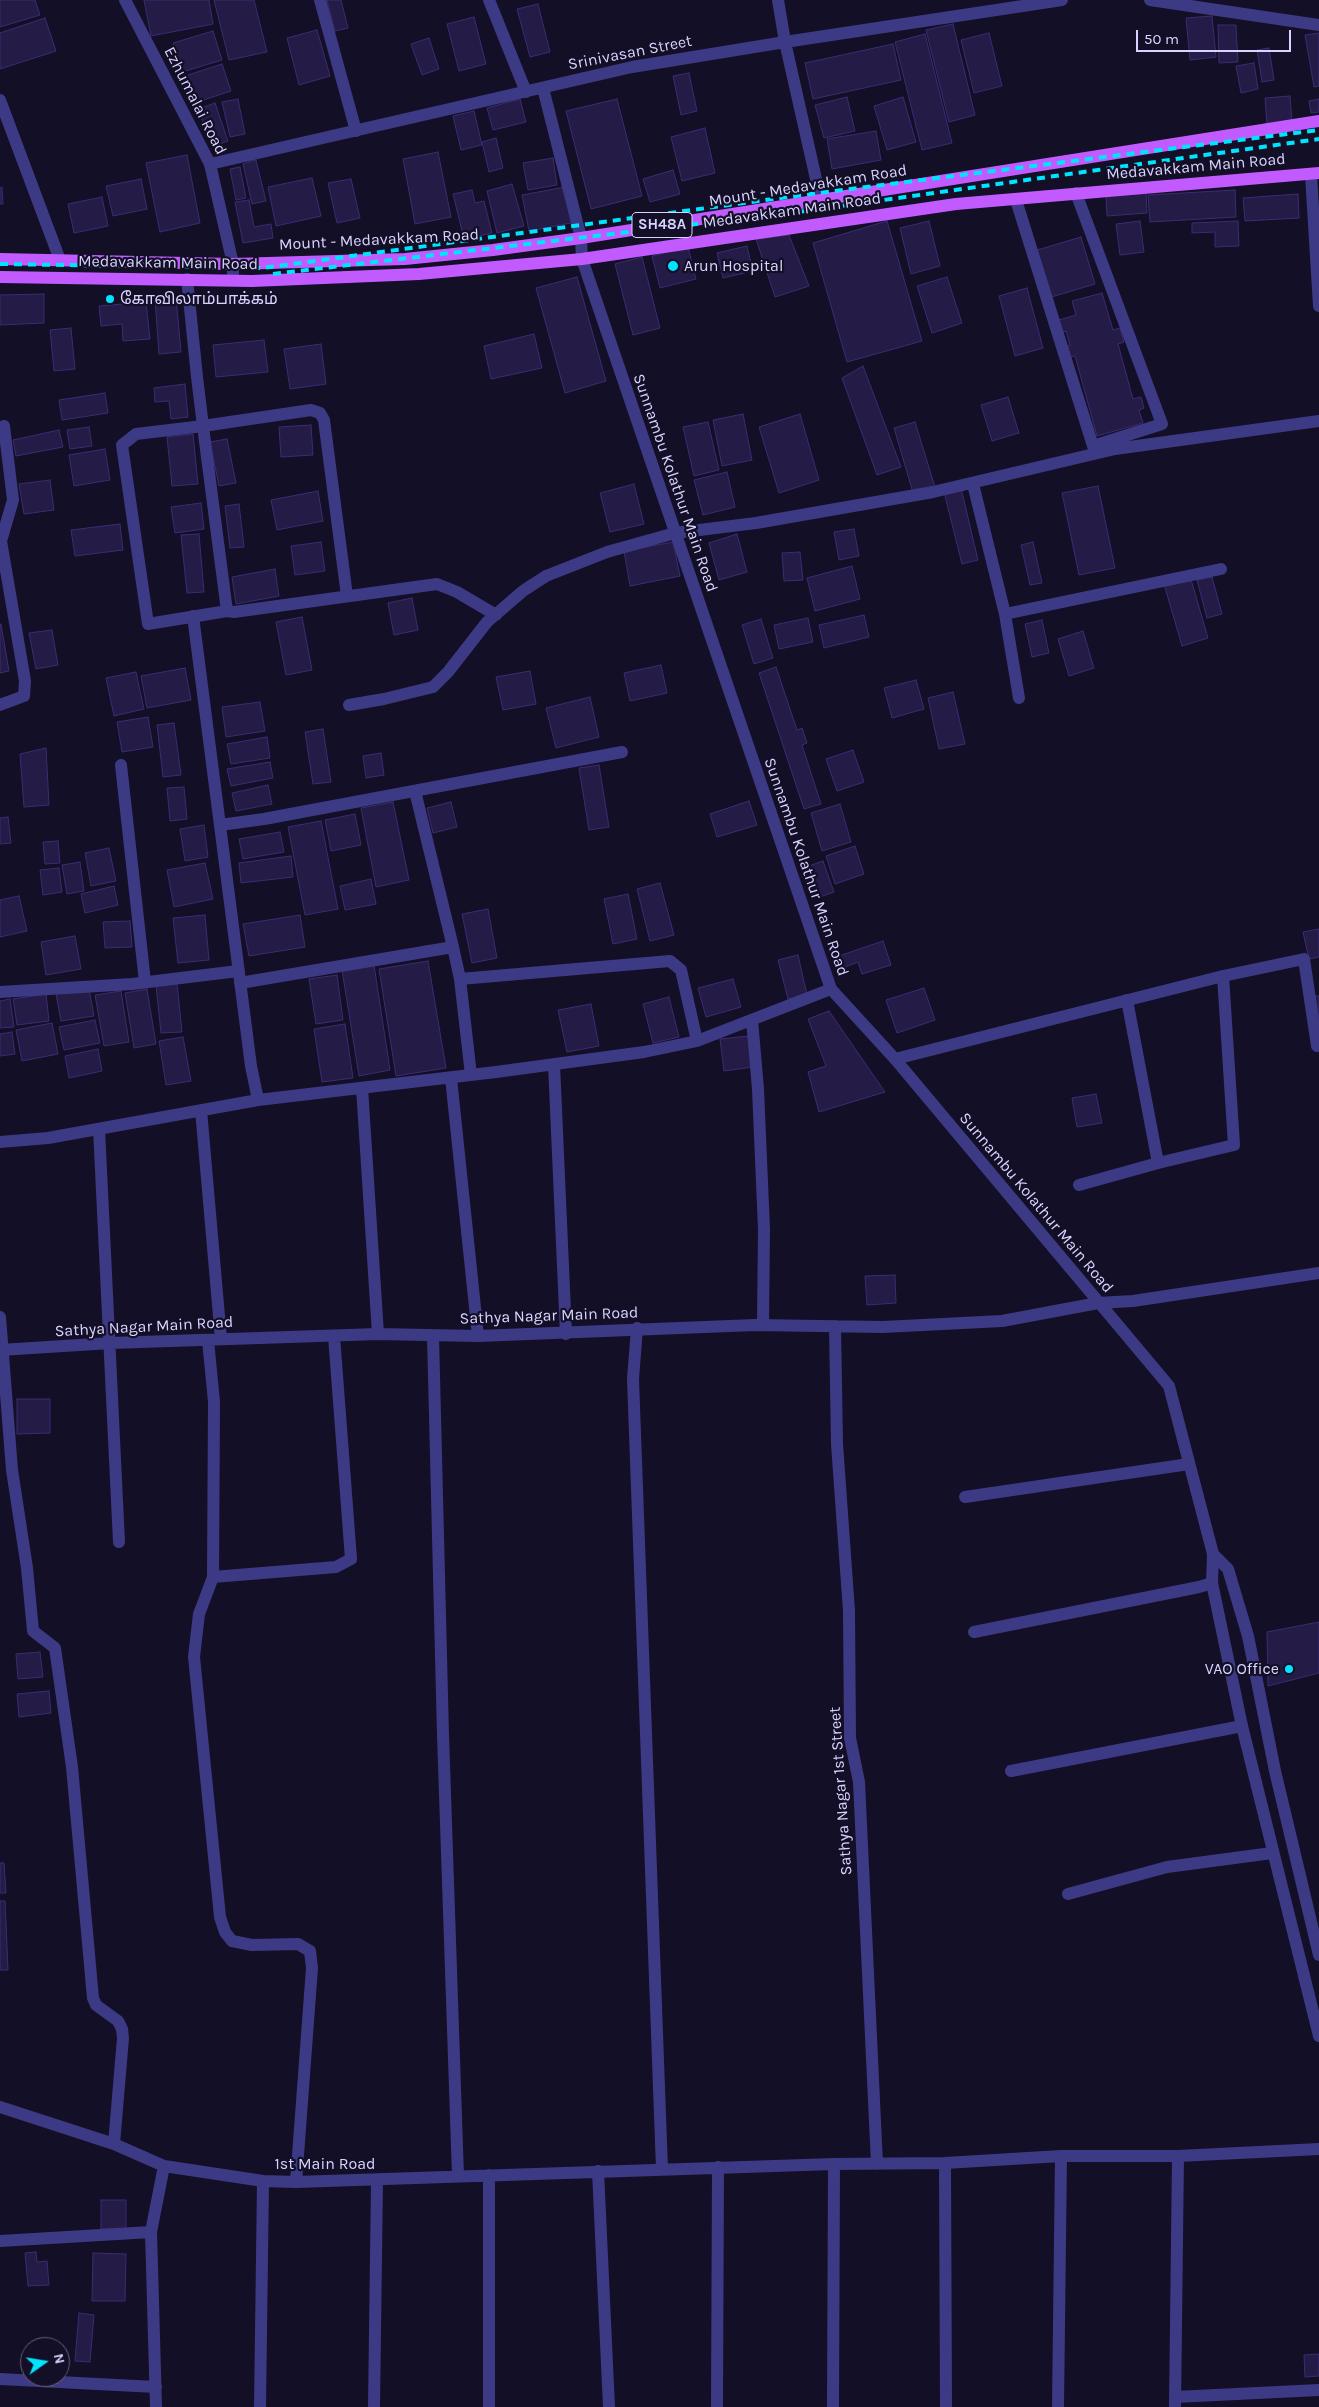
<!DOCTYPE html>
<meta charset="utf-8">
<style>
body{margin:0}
#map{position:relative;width:1319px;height:2407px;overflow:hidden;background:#130f26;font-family:Karla,sans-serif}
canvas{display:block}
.north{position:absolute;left:20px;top:2337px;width:50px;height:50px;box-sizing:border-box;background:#130f26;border:1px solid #625e7d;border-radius:50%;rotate:77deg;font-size:14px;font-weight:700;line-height:20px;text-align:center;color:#d9d4ff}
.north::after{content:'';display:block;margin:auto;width:18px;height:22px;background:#00e5ff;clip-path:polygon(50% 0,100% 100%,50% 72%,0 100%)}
.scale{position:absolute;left:1136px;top:30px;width:155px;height:22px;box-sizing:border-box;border:2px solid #d9d4ff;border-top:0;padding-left:6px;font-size:15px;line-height:18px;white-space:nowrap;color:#d9d4ff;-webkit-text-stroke:4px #130f26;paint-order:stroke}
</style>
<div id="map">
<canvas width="1319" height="2407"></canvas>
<div class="north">N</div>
<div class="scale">50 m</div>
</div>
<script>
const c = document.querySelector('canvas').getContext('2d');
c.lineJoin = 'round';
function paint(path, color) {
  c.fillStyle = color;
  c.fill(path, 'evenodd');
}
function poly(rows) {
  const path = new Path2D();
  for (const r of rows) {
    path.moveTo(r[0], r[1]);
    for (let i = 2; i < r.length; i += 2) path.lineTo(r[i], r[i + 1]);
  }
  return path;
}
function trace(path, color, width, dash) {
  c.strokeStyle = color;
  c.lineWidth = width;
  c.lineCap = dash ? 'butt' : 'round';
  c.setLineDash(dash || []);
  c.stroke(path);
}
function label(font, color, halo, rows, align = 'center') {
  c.font = font + ' Karla,"Noto Sans Tamil",sans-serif';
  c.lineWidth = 4.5;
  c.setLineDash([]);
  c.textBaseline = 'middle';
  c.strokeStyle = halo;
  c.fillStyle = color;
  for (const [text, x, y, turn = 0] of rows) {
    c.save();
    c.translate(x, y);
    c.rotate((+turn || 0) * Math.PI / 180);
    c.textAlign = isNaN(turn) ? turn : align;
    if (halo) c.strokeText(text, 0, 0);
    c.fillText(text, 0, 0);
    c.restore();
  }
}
const building = poly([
 [0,0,35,0,40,15,0,27,0,0],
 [144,0,209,0,213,24,151,36,144,0],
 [214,0,254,0,267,52,229,60,214,0],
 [327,0,341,0,348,28,335,31,327,0],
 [538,4,550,52,530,57,517,9,538,4],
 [1212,16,1216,57,1190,60,1186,18,1212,16],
 [474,17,486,64,459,71,447,24,474,17],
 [45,18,56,51,0,69,0,33,45,18],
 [953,24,975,115,949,122,926,30,953,24],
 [1218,25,1236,25,1238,62,1219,63,1218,25],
 [317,30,330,76,299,85,287,38,317,30],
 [213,31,222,60,182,72,173,43,213,31],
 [989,33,1002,86,974,93,961,40,989,33],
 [1319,33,1319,86,1314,87,1305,35,1319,33],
 [925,34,952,143,922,150,895,42,925,34],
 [429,38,439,69,422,75,411,44,429,38],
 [893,44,901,80,813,99,805,63,893,44],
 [1269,48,1274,80,1262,82,1257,50,1269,48],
 [1254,63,1258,89,1241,93,1236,66,1254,63],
 [222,64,231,91,197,102,188,75,222,64],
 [689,73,697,111,681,115,673,76,689,73],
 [1290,96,1292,123,1267,125,1265,98,1290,96],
 [847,97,855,131,824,138,815,105,847,97],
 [903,97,916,142,887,150,874,106,903,97],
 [238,99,245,134,230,137,222,102,238,99],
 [520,99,526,122,493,130,487,108,520,99],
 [617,99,642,196,591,209,566,111,617,99],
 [1319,99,1319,112,1311,113,1309,101,1319,99],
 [215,103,228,141,217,145,196,110,215,103],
 [474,111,482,145,461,150,453,116,474,111],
 [705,128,715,173,682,181,671,137,705,128],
 [876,131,881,160,832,169,827,139,876,131],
 [496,138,503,168,489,172,482,142,496,138],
 [438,152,451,217,415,224,403,159,438,152],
 [187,155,200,223,160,232,146,163,187,155],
 [553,158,557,185,528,190,523,163,553,158],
 [256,160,266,201,252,204,243,164,256,160],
 [240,167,246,198,236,200,230,169,240,167],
 [673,170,680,194,650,202,643,179,673,170],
 [312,178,321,216,276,226,268,187,312,178],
 [141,179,147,209,113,216,106,186,141,179],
 [351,179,360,218,337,223,328,183,351,179],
 [512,184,524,226,497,233,487,191,512,184],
 [2,187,3,204,0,204,0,188,2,187],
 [565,187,571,223,529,231,522,195,565,187],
 [472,190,475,203,484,201,492,233,464,239,453,194,472,190],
 [1235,190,1236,217,1150,222,1148,195,1235,190],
 [1146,193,1147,213,1107,216,1106,196,1146,193],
 [1298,194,1299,218,1245,221,1243,198,1298,194],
 [102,197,108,226,74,233,68,204,102,197],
 [249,200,254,227,271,224,273,238,243,243,235,202,249,200],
 [887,221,922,341,847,362,813,243,887,221],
 [929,221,940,266,911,274,900,228,929,221],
 [1140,221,1144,252,1120,255,1116,224,1140,221],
 [1238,221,1239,246,1215,247,1215,232,1192,233,1192,223,1238,221],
 [789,235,809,286,775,297,756,239,789,235],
 [1081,237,1095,284,1048,298,1034,251,1081,237],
 [747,246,753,271,723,278,717,253,747,246],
 [688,247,696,279,660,288,652,256,688,247],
 [642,257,660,328,633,335,615,264,642,257],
 [577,277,606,381,565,393,536,288,577,277],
 [947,277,962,323,932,333,917,286,947,277],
 [1027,288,1043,348,1015,356,999,296,1027,288],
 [1102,293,1113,330,1120,328,1124,342,1118,344,1133,399,1141,397,1144,408,1139,410,1143,423,1097,436,1075,356,1069,357,1066,346,1070,345,1066,331,1062,332,1059,320,1076,315,1072,301,1102,293],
 [44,294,44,323,0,325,0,295,44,294],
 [176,297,181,352,159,354,155,299,176,297],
 [146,302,150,339,123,341,122,324,101,326,99,306,146,302],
 [71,328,75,369,54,371,50,330,71,328],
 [534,334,542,368,491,379,484,346,534,334],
 [264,340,268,372,216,377,213,345,264,340],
 [321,344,326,384,290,389,284,349,321,344],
 [863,366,901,467,877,475,842,378,863,366],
 [185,384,188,417,171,419,169,401,155,402,154,388,185,384],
 [105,393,108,413,62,420,59,400,105,393],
 [1008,397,1019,433,992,441,981,405,1008,397],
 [743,414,752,460,722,466,713,420,743,414],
 [800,414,819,480,779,493,759,427,800,414],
 [708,422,719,470,694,476,683,427,708,422],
 [915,422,935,487,913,493,894,428,915,422],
 [311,425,313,455,281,457,279,427,311,425],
 [89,427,92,446,70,449,67,430,89,427],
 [59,430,63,447,16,456,13,440,59,430],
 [193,434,198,484,172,486,167,437,193,434],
 [227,439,236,483,219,486,210,442,227,439],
 [105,449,110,480,74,486,69,455,105,449],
 [727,472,735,507,703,515,694,480,727,472],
 [50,480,54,510,24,514,19,484,50,480],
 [634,484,644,524,610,532,600,493,634,484],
 [1098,486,1115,568,1079,575,1062,493,1098,486],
 [961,488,978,560,962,564,944,492,961,488],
 [318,491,323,521,277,530,271,500,318,491],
 [201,503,204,529,175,533,171,507,201,503],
 [239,504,244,547,230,548,225,506,239,504],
 [120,524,123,550,75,556,71,530,120,524],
 [854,529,859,556,839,560,834,532,854,529],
 [199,534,204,592,187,593,181,535,199,534],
 [737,534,747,572,719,580,709,543,737,534],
 [321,542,325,571,295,575,291,546,321,542],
 [673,542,680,576,630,586,624,551,673,542],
 [1033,542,1042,583,1030,585,1021,545,1033,542],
 [800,552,803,580,784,581,782,553,800,552],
 [852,566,860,599,815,611,807,578,852,566],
 [275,569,279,596,236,604,232,577,275,569],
 [1190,576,1208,638,1182,646,1164,584,1190,576],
 [1212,577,1222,614,1207,618,1197,580,1212,577],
 [412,598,418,630,394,635,388,603,412,598],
 [864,615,869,637,824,648,819,625,864,615],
 [302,617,312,670,286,675,276,622,302,617],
 [808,618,813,642,779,649,774,625,808,618],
 [761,619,773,658,754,664,742,625,761,619],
 [1042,620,1049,653,1032,657,1025,624,1042,620],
 [1,624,9,671,0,673,0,625,1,624],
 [52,630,58,665,36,669,29,633,52,630],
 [1083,631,1094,668,1069,676,1058,639,1083,631],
 [661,665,667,693,630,701,624,673,661,665],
 [776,667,797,730,802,728,807,743,802,745,821,804,804,809,759,673,776,667],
 [185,668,191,700,147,708,141,676,185,668],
 [530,671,536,704,503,710,496,677,530,671],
 [136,672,144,709,114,716,106,678,136,672],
 [916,680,924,709,892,718,884,688,916,680],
 [953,692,965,744,939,749,928,698,953,692],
 [590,697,599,737,556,748,546,708,590,697],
 [260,702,265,731,226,737,222,707,260,702],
 [148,717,153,747,122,752,117,722,148,717],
 [174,723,181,775,163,777,157,725,174,723],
 [323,729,331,782,313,784,305,732,323,729],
 [267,737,270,758,231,764,227,744,267,737],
 [46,748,49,805,24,807,20,754,46,748],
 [853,750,864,782,837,791,826,759,853,750],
 [381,753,384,775,366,778,363,756,381,753],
 [270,762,273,778,231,786,227,769,270,762],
 [599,765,609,827,589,830,579,768,599,765],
 [268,785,272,804,236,811,232,793,268,785],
 [184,787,187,819,170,821,167,788,184,787],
 [749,801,757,825,717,837,710,814,749,801],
 [393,802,409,880,376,887,361,808,393,802],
 [451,802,457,827,433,833,427,808,451,802],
 [840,804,851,842,822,851,811,813,840,804],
 [355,814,361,845,331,851,325,820,355,814],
 [8,817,11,843,0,844,0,818,8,817],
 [321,821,338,909,305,915,288,827,321,821],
 [204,825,208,857,185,861,180,829,204,825],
 [280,832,284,852,243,859,239,839,280,832],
 [58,841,60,863,45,864,43,842,58,841],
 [855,846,864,874,835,884,826,856,855,846],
 [109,848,116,881,91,886,85,853,109,848],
 [291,856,293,877,241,883,239,863,291,856],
 [823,861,834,892,817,898,806,867,823,861],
 [80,862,84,891,67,894,62,865,80,862],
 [205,863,213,899,174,907,167,870,205,863],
 [59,868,62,892,43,895,40,870,59,868],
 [371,879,376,904,345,910,340,886,371,879],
 [660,883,674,935,650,941,637,889,660,883],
 [114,886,118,905,85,913,81,894,114,886],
 [628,894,637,939,613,944,604,899,628,894],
 [19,896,27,931,0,937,0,900,19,896],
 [488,909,497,958,472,963,462,914,488,909],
 [205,915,209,960,178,963,173,918,205,915],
 [300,915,305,947,249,956,243,924,300,915],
 [130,921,132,947,105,948,103,922,130,921],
 [1319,929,1319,957,1309,959,1303,932,1319,929],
 [75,936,81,969,46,975,41,942,75,936],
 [883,941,891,965,862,974,858,962,843,968,839,956,883,941],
 [798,955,807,995,788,999,778,960,798,955],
 [428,961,446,1068,396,1076,379,969,428,961],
 [374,965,390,1070,359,1076,342,970,374,965],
 [337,975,343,1020,316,1024,309,979,337,975],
 [733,979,741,1007,706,1017,698,988,733,979],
 [177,983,182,1032,161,1033,156,985,177,983],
 [924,988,935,1020,897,1033,886,1000,924,988],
 [89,989,94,1016,61,1021,56,994,89,989],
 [147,989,156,1044,134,1048,125,993,147,989],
 [121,991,129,1042,104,1046,95,995,121,991],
 [46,994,49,1021,17,1025,13,999,46,994],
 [1315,996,1319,996,1319,1019,1315,996],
 [669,997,679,1037,653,1043,643,1004,669,997],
 [10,999,14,1027,0,1028,0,1001,10,999],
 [591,1004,599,1046,567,1052,558,1010,591,1004],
 [829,1011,885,1092,819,1112,808,1072,826,1066,808,1019,829,1011],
 [95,1020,100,1043,64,1050,59,1027,95,1020],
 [52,1023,58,1054,22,1061,16,1030,52,1023],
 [345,1024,353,1078,322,1082,314,1029,345,1024],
 [12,1032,15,1054,0,1056,0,1034,12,1032],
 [749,1036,753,1067,724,1071,720,1039,749,1036],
 [183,1037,191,1081,166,1085,159,1041,183,1037],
 [98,1049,102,1071,69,1078,65,1056,98,1049],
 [1096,1094,1102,1123,1077,1127,1072,1098,1096,1094],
 [895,1275,896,1303,867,1305,865,1276,895,1275],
 [17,1399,50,1399,50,1433,17,1434,17,1399],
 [1319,1622,1319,1673,1268,1686,1267,1632,1319,1622],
 [40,1652,43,1677,18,1679,16,1654,40,1652],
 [49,1691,51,1713,19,1717,17,1694,49,1691],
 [0,1863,4,1863,6,1893,0,1893,0,1863],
 [0,1901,5,1901,8,1970,0,1970,0,1901],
 [101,2200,126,2200,126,2229,101,2229,101,2200],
 [36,2252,37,2262,47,2261,49,2285,28,2286,25,2253,36,2252],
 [93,2253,126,2254,125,2301,92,2301,93,2253],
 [79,2313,94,2315,90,2362,75,2361,79,2313],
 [1319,2354,1319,2376,1305,2377,1304,2355,1319,2354]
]);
paint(building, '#241b47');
trace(building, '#3b2d73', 1);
trace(poly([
 [320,0,356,131],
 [489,0,526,92],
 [778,0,785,42,821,201],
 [1150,0,1319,25],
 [543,88,581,238],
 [0,100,60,260],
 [210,164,632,67,785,42,1062,0],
 [1311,175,1319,306],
 [1016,200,1093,446,1162,424,1076,193],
 [187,279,197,377,203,426,215,519,227,611,148,624,122,445,136,434,203,426,311,410,320,413,324,420,347,596],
 [973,484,1005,614,1019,698],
 [227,611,234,612,437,584,457,592,496,615],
 [1005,614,1221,569],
 [193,616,251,1066,258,1100],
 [0,705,24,696,25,681,1,541,13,500,4,426],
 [349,705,384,699,433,687,448,672,487,622,523,591,546,576,607,552,675,533,756,523,933,492,1115,449,1319,421],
 [121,765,145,982],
 [415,791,453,947],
 [220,825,264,819,622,752],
 [460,979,670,961,681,970,697,1041],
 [240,983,453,947,460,979,471,1075],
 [0,992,132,984,238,971],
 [1127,1000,1158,1163],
 [752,1020,758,1089,764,1229,763,1325],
 [895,1059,1223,976,1304,959,1317,1046],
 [554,1064,566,1334],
 [451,1078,478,1336],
 [362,1088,378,1334],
 [201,1110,221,1339],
 [99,1129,119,1542],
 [0,1142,48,1138,258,1100,496,1072,644,1052,697,1041,831,989],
 [1079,1185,1158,1163,1234,1145,1223,976],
 [0,1317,12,1470,27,1568,33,1631,55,1648,72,1767,93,1998,96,2005,118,2021,122,2029,123,2038,114,2144],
 [835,1326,837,1444,849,1611,850,1738,859,1782,877,2164],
 [637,1328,633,1379,662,2169],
 [433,1336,443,1735,458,2176],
 [208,1340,214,1402,213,1577,199,1614,194,1657,220,1917,225,1932,232,1941,252,1945,298,1944,310,1951,312,1968,296,2182],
 [0,1350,111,1343,378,1334,478,1336,755,1325,883,1327,1002,1321,1098,1303,1133,1301,1319,1273],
 [965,1497,1189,1464],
 [213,1577,336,1567,351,1559,334,1336],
 [974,1632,1199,1587,1212,1583],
 [1011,1771,1242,1726],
 [1068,1894,1167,1867,1272,1853],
 [0,2107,114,2144,164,2166,263,2181,296,2182,834,2164,945,2163,1061,2156,1178,2156,1319,2149],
 [945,2163,946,2407],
 [598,2171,609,2407],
 [489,2175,489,2407],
 [0,2241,151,2232],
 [0,2379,156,2387],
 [1175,2397,1319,2390],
 [156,2407,151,2232,164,2166],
 [260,2407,263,2181],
 [374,2407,377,2181],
 [717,2407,718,2167],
 [833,2407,834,2164],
 [1058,2407,1061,2156],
 [1175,2407,1178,2156]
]), '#3d3a85', 12);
trace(poly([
 [125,0,210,164,233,264,233,280],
 [581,238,582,259,831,989,895,1059,1169,1386,1213,1554,1212,1583,1242,1726,1319,2036],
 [1213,1554,1228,1569,1248,1636,1275,1771,1319,1955]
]), '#3d3a85', 12);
trace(poly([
 [0,259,233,264,405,259,493,250,581,238,1319,121],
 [0,277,252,281,419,274,582,259,956,204,1319,173]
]), '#c25bff', 12);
trace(poly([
 [0,264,263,268,788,197,1319,130],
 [273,274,798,212,1319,139]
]), '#00e5ff', 4, [8, 6]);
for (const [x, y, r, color] of [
 [673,266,6,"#00e5ff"],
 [110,299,5,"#00e5ff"],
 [1289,1669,5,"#00e5ff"]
]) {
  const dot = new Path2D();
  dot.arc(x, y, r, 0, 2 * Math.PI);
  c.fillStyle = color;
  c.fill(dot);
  trace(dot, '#130f26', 2);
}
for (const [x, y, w] of [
 [662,225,60]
]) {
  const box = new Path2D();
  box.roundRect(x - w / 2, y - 12.5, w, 25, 4);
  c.fillStyle = '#130f26';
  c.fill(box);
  trace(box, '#d9d4ff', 1);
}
label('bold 15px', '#d9d4ff', null, [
 ["SH48A",662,225]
]);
label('16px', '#d9d4ff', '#130f26', [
 ["Srinivasan Street",630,53,-11],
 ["Ezhumalai Road",195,101,63],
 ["Medavakkam Main Road",1196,167,-5],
 ["Mount - Medavakkam Road",808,186,-9],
 ["Medavakkam Main Road",792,211,-8],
 ["Mount - Medavakkam Road",379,240,-3],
 ["Medavakkam Main Road",168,263,1],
 ["Sunnambu Kolathur Main Road",675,483,71],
 ["Sunnambu Kolathur Main Road",806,867,71],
 ["Sunnambu Kolathur Main Road",1036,1203,50],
 ["Sathya Nagar Main Road",549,1316,-2],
 ["Sathya Nagar Main Road",144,1327,-3],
 ["Sathya Nagar 1st Street",841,1791,-94],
 ["1st Main Road",325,2164]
]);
label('16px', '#d9d4ff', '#130f26', [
 ["Arun Hospital",684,266],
 ["கோவிலாம்பாக்கம்",120,299],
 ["VAO Office",1279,1669,"right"]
], 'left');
</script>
